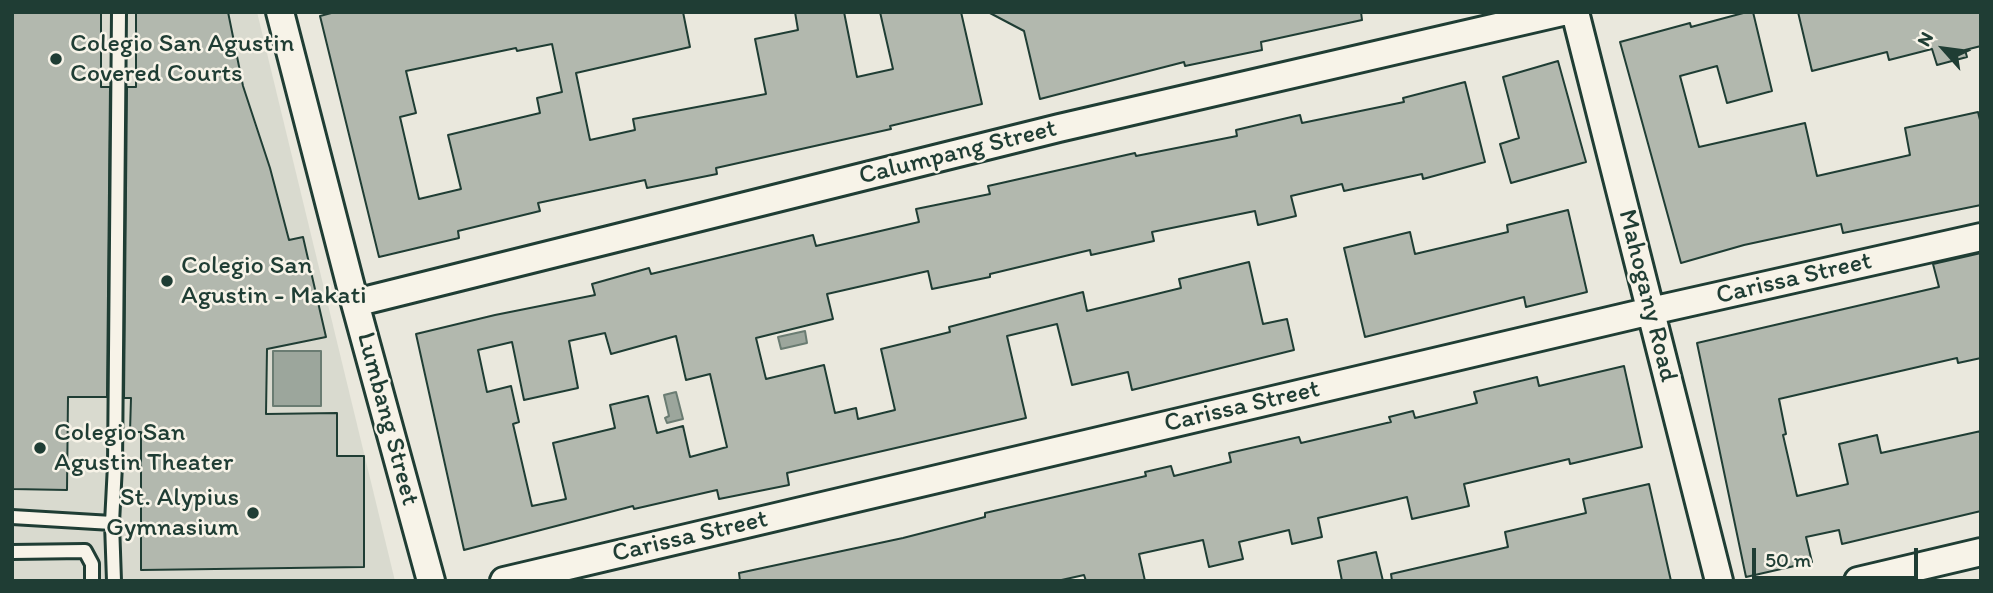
<!DOCTYPE html>
<style>
body{margin:0}
#map{position:relative;width:1993px;height:593px;overflow:hidden;background:#eae8dd;font-family:Itim,sans-serif}
canvas{display:block}
.frame{position:absolute;inset:0;border:14px solid #1f3d34;pointer-events:none}
.north{position:absolute;left:1909px;top:14px;width:70px;height:70px;-webkit-text-stroke:5px #f7f3e8;paint-order:stroke;rotate:298deg;font-size:19px;font-weight:700;line-height:28px;text-align:center;color:#1f3d34}
.north::after{content:'';display:block;margin:auto;width:24px;height:32px;background:#1f3d34;clip-path:polygon(50% 0,100% 100%,50% 72%,0 100%)}
.scale{position:absolute;left:1752px;top:548px;width:166px;height:32px;box-sizing:border-box;border:4px solid #1f3d34;border-top:0;padding-left:9px;font-size:21px;line-height:24px;white-space:nowrap;color:#1f3d34;-webkit-text-stroke:5px #f7f3e8;paint-order:stroke}
</style>
<div id="map">
<canvas width="1993" height="593"></canvas>
<div class="frame"></div>
<div class="north">N</div>
<div class="scale">50 m</div>
</div>
<script>
const c = document.querySelector('canvas').getContext('2d');
c.lineJoin = 'round';
function paint(path, color) {
  c.fillStyle = color;
  c.fill(path, 'evenodd');
}
function poly(rows) {
  const path = new Path2D();
  for (const r of rows) {
    path.moveTo(r[0], r[1]);
    for (let i = 2; i < r.length; i += 2) path.lineTo(r[i], r[i + 1]);
  }
  return path;
}
function trace(path, color, width, dash) {
  c.strokeStyle = color;
  c.lineWidth = width;
  c.lineCap = dash ? 'butt' : 'round';
  c.setLineDash(dash || []);
  c.stroke(path);
}
function label(font, color, halo, rows, align = 'center') {
  c.font = font + ' Itim,sans-serif';
  c.lineWidth = 5;
  c.setLineDash([]);
  c.textBaseline = 'middle';
  c.strokeStyle = halo;
  c.fillStyle = color;
  for (const [text, x, y, turn = 0] of rows) {
    c.save();
    c.translate(x, y);
    c.rotate((+turn || 0) * Math.PI / 180);
    c.textAlign = isNaN(turn) ? turn : align;
    if (halo) c.strokeText(text, 0, 0);
    c.fillText(text, 0, 0);
    c.restore();
  }
}
paint(poly([
 [12,12,257,12,395,581,12,581]
]), '#d9dacf');
const water = poly([
 [805,331,807,343,781,349,778,337,805,331],
 [273,351,321,351,321,406,273,406,273,351],
 [676,392,683,419,667,423,665,418,669,416,664,395,676,392]
]);
paint(water, '#9ca69c');
trace(water, '#6a7c72', 2);
const building = poly([
 [12,12,101,12,101,87,110,87,107,397,68,397,67,490,12,489,12,12],
 [136,12,228,12,243,86,270,168,289,240,303,237,326,337,267,349,266,414,337,413,337,456,364,456,364,567,141,570,141,432,130,432,131,398,124,398,127,87,136,87,136,12],
 [335,12,683,12,690,47,576,73,590,140,635,130,633,119,766,94,755,39,798,30,795,12,844,12,857,77,893,69,880,12,961,12,982,104,890,126,891,129,716,168,717,174,647,188,645,180,538,203,540,211,458,231,459,238,379,257,320,16,335,12],
 [552,44,562,92,537,98,540,113,448,135,461,189,419,199,400,117,416,113,406,71,516,48,517,51,552,44],
 [988,12,1361,12,1362,20,1261,42,1262,50,1185,66,1184,62,1040,99,1024,31,988,12],
 [1747,12,1753,12,1772,91,1727,103,1717,66,1680,76,1699,147,1805,123,1817,176,1910,155,1905,128,1978,112,1981,124,1981,205,1843,233,1841,224,1744,245,1681,263,1620,42,1690,23,1691,27,1747,12],
 [1798,12,1981,12,1981,46,1965,50,1967,57,1937,65,1932,49,1889,60,1887,52,1812,71,1798,12],
 [1558,61,1586,162,1511,183,1500,144,1519,138,1503,77,1558,61],
 [1465,82,1485,162,1423,179,1422,174,1344,191,1342,184,1291,196,1296,216,1258,225,1255,211,1152,232,1154,241,1091,255,1090,250,990,274,990,277,932,289,928,271,827,294,833,319,756,338,766,379,824,365,835,413,856,408,858,419,895,410,881,349,950,332,949,327,1083,292,1087,311,1181,288,1179,279,1249,262,1263,324,1287,319,1294,350,1132,390,1128,372,1072,385,1057,324,1007,336,1026,418,787,473,789,485,719,499,717,490,634,509,633,506,464,550,416,334,495,315,595,295,592,284,649,268,651,274,813,235,816,246,919,222,916,209,990,194,988,186,1135,153,1136,156,1237,136,1236,130,1300,115,1302,123,1404,102,1403,98,1465,82],
 [605,333,611,354,676,336,686,380,710,374,727,447,690,457,683,426,657,433,648,396,610,405,615,428,553,443,566,499,532,506,513,424,519,422,511,386,487,392,478,350,512,342,524,400,578,388,569,341,605,333],
 [1568,210,1587,292,1526,307,1524,297,1365,337,1344,248,1410,232,1415,254,1508,232,1507,225,1568,210],
 [1981,253,1981,358,1958,363,1957,358,1779,399,1786,434,1783,435,1797,496,1848,484,1839,444,1877,435,1881,453,1981,431,1981,511,1842,544,1839,530,1806,537,1812,562,1746,577,1697,343,1939,287,1933,264,1981,253],
 [1624,366,1642,447,1570,464,1569,459,1464,484,1469,506,1412,519,1407,497,1318,518,1322,537,1292,544,1289,530,1239,542,1243,559,1209,567,1203,540,1139,554,1145,581,1086,581,1084,575,1057,581,740,581,739,573,903,538,985,517,985,513,1146,476,1145,472,1171,466,1174,476,1231,462,1229,453,1299,437,1301,443,1391,422,1389,417,1413,411,1415,418,1477,403,1474,392,1537,377,1539,386,1624,366],
 [1649,484,1671,581,1392,581,1391,574,1508,547,1505,532,1586,513,1583,499,1649,484],
 [1376,552,1383,581,1342,581,1338,561,1376,552]
]);
paint(building, '#b2b8ae');
trace(building, '#1f3d34', 2);
const service = poly([
 [12,517,112,523,114,581],
 [112,523,115,465,119,12],
 [12,552,85,551,92,564,92,581]
]);
const minor = poly([
 [280,12,355,303,431,581],
 [1575,12,1719,581],
 [355,303,1059,128,1562,12],
 [504,581,1651,311,1981,237],
 [1858,581,1981,552]
]);
trace(service, '#1f3d34', 18);
trace(minor, '#1f3d34', 32);
trace(service, '#f7f3e8', 12);
trace(minor, '#f7f3e8', 26);
for (const [x, y, r, color] of [
 [56,59,7,"#1f3d34"],
 [167,281,7,"#1f3d34"],
 [40,448,7,"#1f3d34"],
 [253,513,7,"#1f3d34"]
]) {
  const dot = new Path2D();
  dot.arc(x, y, r, 0, 2 * Math.PI);
  c.fillStyle = color;
  c.fill(dot);
  trace(dot, '#f7f3e8', 2.5);
}
label('26px', '#1f3d34', '#f7f3e8', [
 ["Colegio San Agustin",70,44],
 ["Covered Courts",70,74],
 ["Colegio San",181,266],
 ["Agustin - Makati",181,296],
 ["Colegio San",54,433],
 ["Agustin Theater",54,463],
 ["St. Alypius",239,498,"right"],
 ["Gymnasium",239,528,"right"]
], 'left');
label('26px', '#1f3d34', '#f7f3e8', [
 ["Calumpang Street",958,153,-14],
 ["Carissa Street",1794,279,-13],
 ["Mahogany Road",1647,296,76],
 ["Carissa Street",1242,407,-13],
 ["Lumbang Street",387,419,75],
 ["Carissa Street",690,537,-13]
]);
</script>
